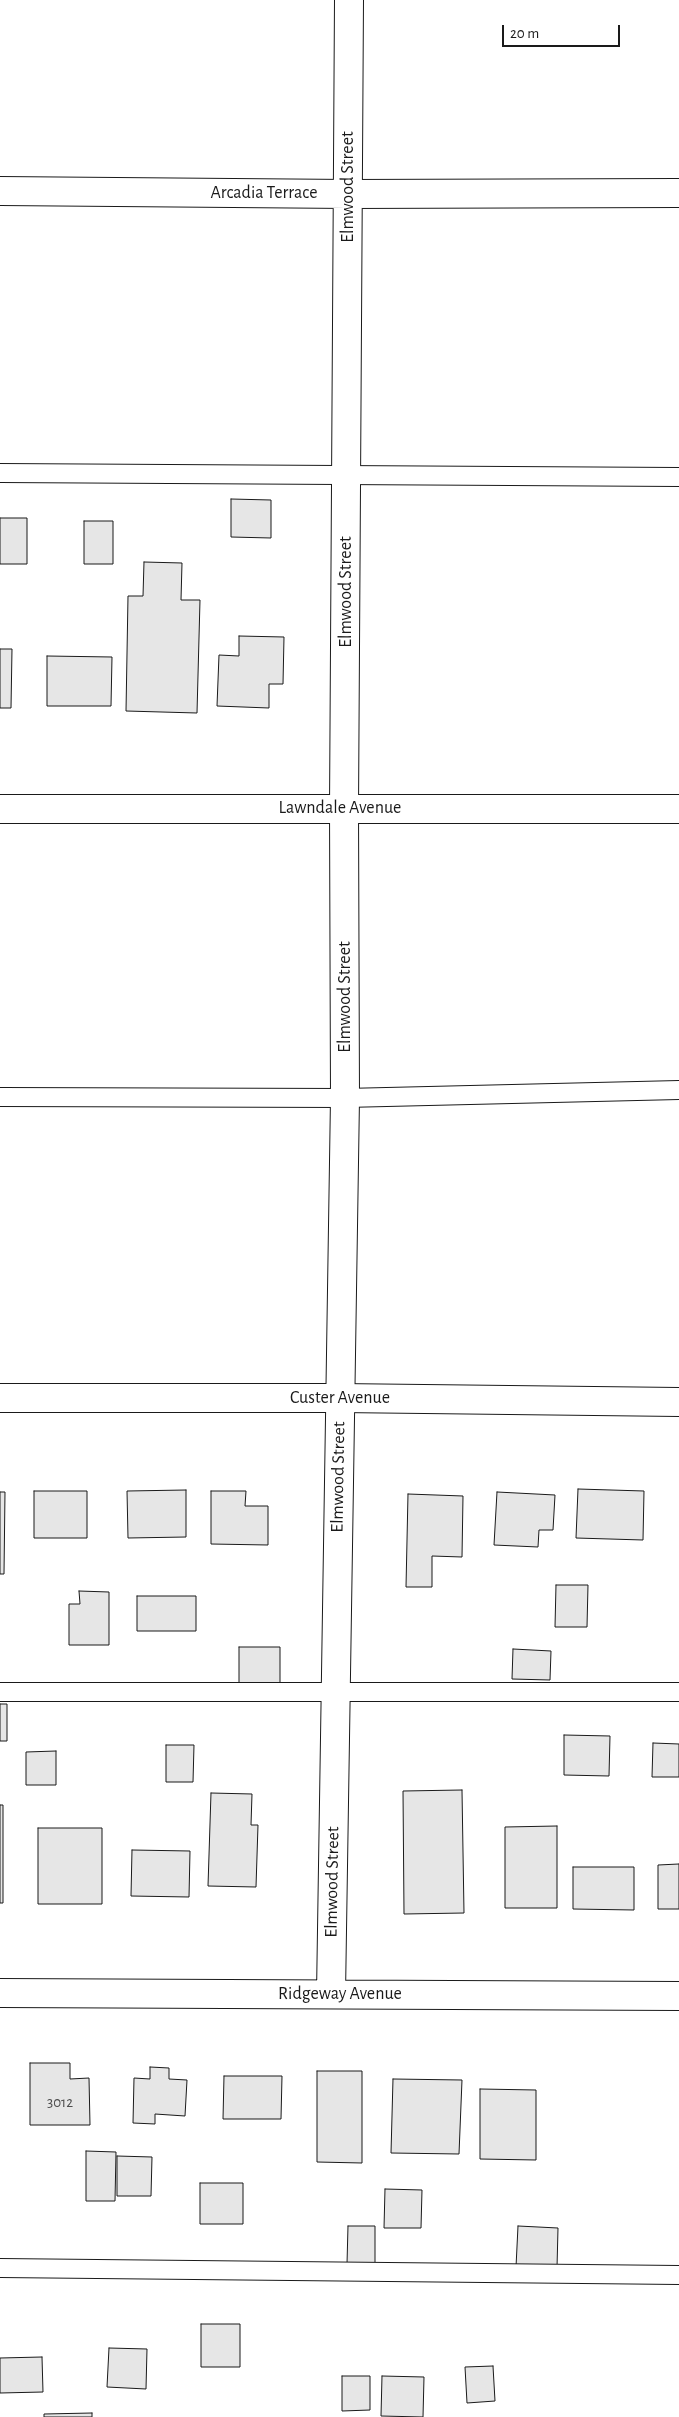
<!DOCTYPE html>
<style>
body{margin:0}
#map{position:relative;width:679px;height:2417px;overflow:hidden;background:#fff;font-family:"Alegreya Sans",sans-serif}
canvas{display:block}
.scale{position:absolute;left:502px;top:25px;width:118px;height:22px;box-sizing:border-box;border:2px solid #1a1a1a;border-top:0;padding-left:6px;font-size:15px;line-height:18px;white-space:nowrap;color:#1a1a1a;-webkit-text-stroke:4px #fff;paint-order:stroke}
</style>
<div id="map">
<canvas width="679" height="2417"></canvas>
<div class="scale">20 m</div>
</div>
<script>
const c = document.querySelector('canvas').getContext('2d');
c.lineJoin = 'round';
function paint(path, color) {
  c.fillStyle = color;
  c.fill(path, 'evenodd');
}
function poly(rows) {
  const path = new Path2D();
  for (const r of rows) {
    path.moveTo(r[0], r[1]);
    for (let i = 2; i < r.length; i += 2) path.lineTo(r[i], r[i + 1]);
  }
  return path;
}
function trace(path, color, width, dash) {
  c.strokeStyle = color;
  c.lineWidth = width;
  c.lineCap = dash ? 'butt' : 'round';
  c.setLineDash(dash || []);
  c.stroke(path);
}
function label(font, color, halo, rows, align = 'center') {
  c.font = font + ' "Alegreya Sans",sans-serif';
  c.lineWidth = 4;
  c.setLineDash([]);
  c.textBaseline = 'middle';
  c.strokeStyle = halo;
  c.fillStyle = color;
  for (const [text, x, y, turn = 0] of rows) {
    c.save();
    c.translate(x, y);
    c.rotate((+turn || 0) * Math.PI / 180);
    c.textAlign = isNaN(turn) ? turn : align;
    if (halo) c.strokeText(text, 0, 0);
    c.fillText(text, 0, 0);
    c.restore();
  }
}
const building = poly([
 [231,499,271,500,271,538,231,537,231,499],
 [0,518,27,518,27,564,0,564,0,518],
 [84,521,113,521,113,564,84,564,84,521],
 [144,562,182,563,181,600,200,600,197,713,126,711,128,596,143,596,144,562],
 [239,636,284,637,283,684,269,684,269,708,217,706,219,655,239,656,239,636],
 [0,649,12,649,11,708,0,708,0,649],
 [47,656,112,657,111,706,47,706,47,656],
 [578,1489,644,1491,643,1540,576,1538,578,1489],
 [186,1490,186,1537,128,1538,127,1491,186,1490],
 [34,1491,87,1491,87,1538,34,1538,34,1491],
 [211,1491,246,1491,245,1506,268,1506,268,1545,211,1544,211,1491],
 [0,1492,5,1492,4,1574,0,1574,0,1492],
 [497,1492,555,1495,553,1530,539,1530,538,1547,494,1545,497,1492],
 [408,1494,463,1496,462,1557,432,1556,432,1587,406,1587,408,1494],
 [556,1585,588,1585,587,1627,555,1627,556,1585],
 [79,1591,109,1592,109,1645,69,1645,69,1604,80,1604,79,1591],
 [137,1596,196,1596,196,1631,137,1631,137,1596],
 [239,1647,280,1647,280,1683,239,1683,239,1647],
 [513,1649,551,1651,550,1680,512,1679,513,1649],
 [0,1704,7,1704,7,1741,0,1741,0,1704],
 [564,1735,610,1736,609,1776,564,1775,564,1735],
 [653,1743,679,1744,679,1777,652,1777,653,1743],
 [166,1745,194,1745,193,1782,166,1782,166,1745],
 [56,1751,56,1785,26,1785,26,1752,56,1751],
 [462,1790,464,1913,404,1914,403,1791,462,1790],
 [211,1793,252,1794,251,1825,258,1825,256,1887,208,1886,211,1793],
 [0,1805,3,1805,3,1903,0,1903,0,1805],
 [557,1826,557,1908,505,1908,505,1827,557,1826],
 [38,1828,102,1828,102,1904,38,1904,38,1828],
 [132,1850,190,1851,189,1897,131,1896,132,1850],
 [679,1864,679,1909,658,1909,658,1865,679,1864],
 [573,1867,634,1867,634,1910,573,1909,573,1867],
 [30,2063,70,2063,70,2079,89,2078,90,2125,30,2125,30,2063],
 [150,2067,169,2068,169,2079,187,2080,185,2116,155,2114,155,2124,133,2123,134,2078,150,2079,150,2067],
 [317,2071,362,2071,362,2163,317,2162,317,2071],
 [224,2076,282,2076,281,2119,223,2119,224,2076],
 [393,2079,462,2080,459,2154,391,2153,393,2079],
 [480,2089,536,2090,536,2160,480,2159,480,2089],
 [86,2151,116,2152,115,2201,86,2201,86,2151],
 [117,2156,152,2157,151,2196,117,2196,117,2156],
 [200,2183,243,2183,243,2224,200,2224,200,2183],
 [385,2189,422,2190,421,2228,384,2228,385,2189],
 [348,2226,375,2226,375,2264,347,2264,348,2226],
 [518,2226,558,2228,557,2268,516,2267,518,2226],
 [201,2324,240,2324,240,2367,201,2367,201,2324],
 [109,2348,147,2349,146,2389,107,2387,109,2348],
 [42,2357,43,2392,0,2393,0,2358,42,2357],
 [493,2366,495,2401,467,2403,465,2367,493,2366],
 [342,2376,370,2376,370,2410,342,2411,342,2376],
 [382,2376,424,2377,423,2417,381,2416,382,2376],
 [92,2413,92,2417,44,2417,44,2414,92,2413]
]);
paint(building, '#e6e6e6');
trace(building, '#1a1a1a', 1);
const lane = poly([
 [0,473,679,477],
 [0,1097,345,1098,679,1090],
 [0,1692,679,1692],
 [0,2268,679,2275]
]);
const street = poly([
 [0,191,349,194,679,193],
 [0,809,679,809],
 [0,1993,679,1996],
 [331,1994,345,1098,344,808,349,0]
]);
const secondary = poly([
 [0,1398,339,1398,679,1402]
]);
trace(lane, '#1a1a1a', 20);
trace(street, '#1a1a1a', 30);
trace(secondary, '#1a1a1a', 30);
trace(lane, '#fff', 18);
trace(street, '#fff', 28);
trace(secondary, '#fff', 28);
label('15px', '#4d4d4d', null, [
 ["3012",60,2102]
]);
label('18px', '#1a1a1a', '#fff', [
 ["Elmwood Street",348,187,-90],
 ["Arcadia Terrace",264,193],
 ["Elmwood Street",346,592,-90],
 ["Lawndale Avenue",340,808],
 ["Elmwood Street",345,997,-90],
 ["Custer Avenue",340,1398],
 ["Elmwood Street",338,1477,-89],
 ["Elmwood Street",332,1882,-89],
 ["Ridgeway Avenue",340,1994]
]);
</script>
